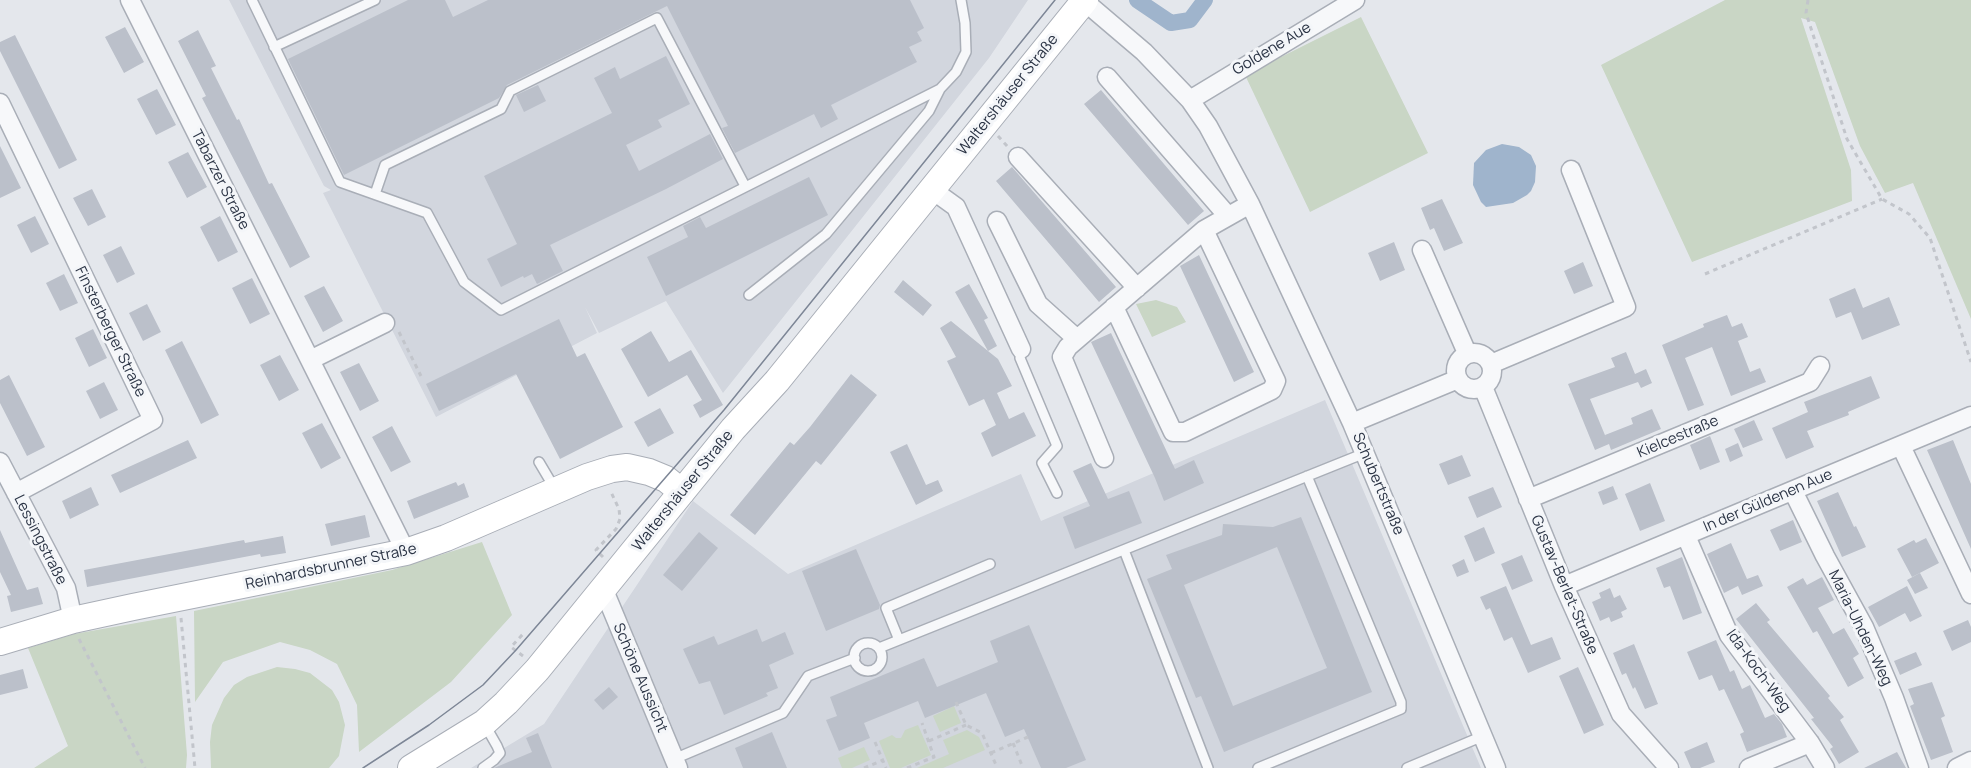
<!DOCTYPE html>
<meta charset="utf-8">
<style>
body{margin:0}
canvas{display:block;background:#e4e7ec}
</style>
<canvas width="1971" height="768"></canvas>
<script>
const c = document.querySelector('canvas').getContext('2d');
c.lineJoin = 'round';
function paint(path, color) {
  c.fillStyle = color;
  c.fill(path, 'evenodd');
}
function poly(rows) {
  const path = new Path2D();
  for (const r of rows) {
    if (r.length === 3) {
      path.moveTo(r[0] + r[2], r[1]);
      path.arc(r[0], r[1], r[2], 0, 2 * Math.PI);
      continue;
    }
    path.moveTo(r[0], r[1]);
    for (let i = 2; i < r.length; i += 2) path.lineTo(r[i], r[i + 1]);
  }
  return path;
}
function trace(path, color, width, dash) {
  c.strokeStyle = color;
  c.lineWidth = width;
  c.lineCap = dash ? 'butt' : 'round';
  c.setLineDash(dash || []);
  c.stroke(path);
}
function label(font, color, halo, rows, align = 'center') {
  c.font = font + ' Manrope,sans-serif';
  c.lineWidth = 6;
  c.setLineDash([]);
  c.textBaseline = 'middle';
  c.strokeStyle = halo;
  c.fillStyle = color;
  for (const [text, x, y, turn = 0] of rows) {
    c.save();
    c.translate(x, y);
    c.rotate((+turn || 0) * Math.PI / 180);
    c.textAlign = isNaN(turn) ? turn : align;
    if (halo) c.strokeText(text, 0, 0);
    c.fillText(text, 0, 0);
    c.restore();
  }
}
paint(poly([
 [229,0,1028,0,989,58,723,393,666,301,599,333,585,307,597,333,436,417,323,193,331,190,324,186],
 [1325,400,1481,768,471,768,544,724,693,501,788,574,1021,474,1041,521]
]), '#d2d6de');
paint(poly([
 [1725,0,1971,0,1971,319,1913,183,1885,193,1860,146,1815,22,1801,18,1851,170,1852,201,1692,262,1601,65],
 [1361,17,1428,153,1310,212,1245,75],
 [1156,300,1177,307,1186,322,1152,337,1136,304],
 [482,542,512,615,451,682,359,752,357,705,337,664,310,650,280,642,223,662,195,702,194,611,392,570],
 [176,616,187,755,186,768,34,768,68,746,28,648,74,634],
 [277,667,295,669,310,673,332,690,339,702,345,725,339,756,329,768,211,768,210,742,212,725,224,698,234,685,247,677],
 [954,706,961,723,940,732,933,716],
 [918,725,931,755,901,768,890,768,879,741,892,735,896,738,901,738,905,730],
 [967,730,979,737,985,750,943,768,917,768,949,754,943,740],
 [864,747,870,760,852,768,842,768,838,758]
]), '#c9d6c5');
paint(poly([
 [1502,144,1519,147,1531,155,1536,166,1535,182,1531,191,1527,195,1513,203,1486,207,1481,202,1473,185,1474,163,1486,150]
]), '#9fb4cc');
trace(poly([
 [1137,0,1171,23,1190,20,1205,0]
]), '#9fb4cc', 16);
paint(poly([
 [408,0,445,0,453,17,488,0,910,0,924,28,917,32,922,41,909,47,917,62,831,105,838,119,821,128,814,114,735,153,722,128,728,126,667,6,507,85,499,98,344,175,288,59],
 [125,27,144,62,124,73,105,37],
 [198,30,216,66,211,68,237,120,239,119,269,184,272,183,310,257,290,268,202,98,206,96,178,41],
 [15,35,77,160,59,169,0,51,0,42],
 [666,56,690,104,658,120,662,127,626,145,639,171,710,134,723,159,666,189,550,245,563,271,537,284,532,274,524,278,523,276,501,287,487,259,517,244,484,176,612,113,594,78,615,67,620,79],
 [538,85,546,101,524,112,516,95],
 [157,89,176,125,156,135,137,99],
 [1101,90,1204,211,1188,225,1084,104],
 [0,146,21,188,0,198],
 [188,152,207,187,187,198,168,162],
 [1012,167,1116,287,1099,302,996,181],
 [809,177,828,215,666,296,647,257,688,237,683,226,700,217,706,228],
 [92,189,106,217,88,226,73,198],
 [1442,199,1463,243,1444,251,1434,228,1430,230,1421,208],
 [35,216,49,244,31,253,17,225],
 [220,216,238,252,218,262,200,227],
 [1394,242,1405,270,1380,281,1368,253],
 [121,246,135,274,117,283,103,255],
 [1199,255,1254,372,1234,382,1180,266],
 [1583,262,1593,286,1574,294,1564,271],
 [64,274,78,303,60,311,46,283],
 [252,278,270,314,250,324,232,288],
 [903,280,932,305,923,316,894,292],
 [969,284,988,318,984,320,997,346,988,351,998,359,1012,386,997,393,1009,419,1024,412,1036,436,992,457,981,433,996,425,984,399,969,406,947,361,956,357,940,328,951,321,988,351,955,292],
 [324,286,343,321,323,332,304,296],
 [1855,288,1863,308,1889,297,1900,325,1862,340,1851,312,1836,318,1829,299],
 [147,304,161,332,143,341,129,313],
 [1727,315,1732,327,1742,323,1748,337,1738,341,1750,372,1760,368,1766,382,1731,396,1712,347,1685,358,1704,405,1688,411,1662,345,1704,327,1703,324],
 [559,319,577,357,585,353,623,427,560,459,516,374,439,411,426,384],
 [93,329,107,358,89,367,75,338],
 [651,331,669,362,691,350,723,405,700,418,693,405,702,400,687,375,648,397,621,349],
 [1111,333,1175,469,1194,460,1204,483,1164,501,1155,478,1091,342],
 [182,341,219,415,201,424,165,350],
 [1626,352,1635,374,1646,369,1652,383,1641,388,1638,382,1590,399,1607,440,1605,435,1633,424,1631,418,1652,409,1661,429,1611,450,1609,444,1595,450,1568,384,1615,367,1611,358],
 [280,355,299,390,279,401,260,365],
 [359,363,379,401,360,411,340,372],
 [851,374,877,395,821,465,816,461,755,535,730,515,790,442,794,445,810,427],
 [9,375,45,447,27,456,0,403,0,380],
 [1871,376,1880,398,1848,412,1849,415,1807,431,1814,447,1786,459,1772,428,1808,412,1804,402],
 [104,382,118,410,100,419,86,391],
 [660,408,674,433,648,447,634,422],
 [1754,420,1763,440,1743,448,1734,429],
 [322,423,341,458,321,469,302,433],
 [392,426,411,462,391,472,372,437],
 [1710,436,1720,462,1700,470,1690,445],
 [188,440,197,458,120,493,111,475],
 [1953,440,1971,484,1971,549,1927,450],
 [1738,443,1743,456,1730,462,1725,449],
 [907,444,926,485,938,480,943,491,916,505,890,452],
 [1462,455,1471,476,1448,485,1439,464],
 [1091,463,1108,499,1129,491,1142,523,1075,549,1063,517,1090,506,1073,471],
 [456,482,458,486,464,483,469,497,414,519,407,501],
 [1650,483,1665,521,1640,531,1625,494],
 [1613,486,1618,499,1603,505,1598,492],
 [91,487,99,505,70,519,62,501],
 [1493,487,1502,507,1477,518,1468,497],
 [1838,492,1854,527,1856,526,1866,547,1842,557,1817,501],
 [365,515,370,537,331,546,325,524],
 [1301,517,1372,692,1224,752,1201,696,1196,698,1147,579,1172,569,1166,555,1222,535,1223,524,1273,527],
 [1277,547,1327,668,1233,706,1184,585],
 [1793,520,1802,542,1780,551,1770,530],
 [1484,527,1495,553,1475,562,1464,536],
 [0,530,27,590,38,587,43,604,11,612,7,596,11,595,0,572],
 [699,532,718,548,682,591,663,575],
 [283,536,286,553,261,557,260,554,87,587,84,570,244,540,245,543],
 [1926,538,1939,563,1912,577,1897,549,1914,540,1916,543],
 [1731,543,1747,579,1758,575,1763,586,1742,595,1738,586,1724,593,1707,554],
 [856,549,880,605,879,609,826,631,802,571],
 [1522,555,1533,581,1512,590,1501,564],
 [1682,557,1702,613,1683,620,1670,586,1664,588,1656,568],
 [1464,559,1469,572,1457,577,1452,565],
 [1920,573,1928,588,1915,594,1907,580],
 [1822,577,1834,600,1818,608,1833,634,1844,628,1859,654,1853,658,1864,678,1848,687,1817,631,1813,633,1787,587,1803,578,1807,585],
 [1506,586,1531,645,1552,637,1561,659,1528,673,1512,637,1504,641,1490,608,1486,610,1480,597],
 [1907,586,1922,616,1910,622,1905,613,1879,627,1868,607],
 [1610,588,1614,598,1620,595,1627,609,1621,612,1623,617,1611,622,1609,617,1600,621,1592,602,1601,598,1599,593],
 [1756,603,1770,620,1767,622,1830,696,1828,698,1844,717,1840,720,1859,752,1839,764,1830,749,1833,747,1811,719,1814,718,1736,619],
 [1968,620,1971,627,1971,642,1952,651,1943,631],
 [1029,625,1086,760,1066,768,1041,768,1024,729,1005,737,986,693,925,718,918,701,864,723,870,738,839,751,826,720,837,716,830,697,924,658,937,687,998,662,990,641],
 [757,629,762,642,785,632,794,654,769,665,778,688,766,693,768,696,724,715,710,681,699,684,683,649,714,636,718,645],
 [1716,640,1730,672,1734,670,1742,689,1750,685,1765,718,1774,714,1782,724,1787,737,1747,752,1740,734,1744,732,1724,689,1719,691,1712,675,1699,680,1687,652],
 [1634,644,1658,704,1645,709,1635,687,1633,689,1626,673,1622,675,1613,653],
 [1916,652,1922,665,1900,675,1894,661],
 [1578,667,1604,725,1584,734,1559,676],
 [23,669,28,688,0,695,0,675],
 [1932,682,1945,716,1941,718,1953,752,1931,760,1910,706,1914,704,1908,689],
 [609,687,618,697,603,710,594,700],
 [772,732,787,768,743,768,735,748],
 [538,733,552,768,494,768,532,752,526,738],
 [1707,742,1715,762,1700,768,1691,768,1684,752],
 [1897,752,1906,768,1864,768]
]), '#bbc0ca');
const lane = poly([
 [252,0,340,182,427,213,464,282,501,310,940,89,956,72,966,52,965,23,961,0],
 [274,47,375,0],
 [375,194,385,165,501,109,510,91,657,18,745,186],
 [749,295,826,234,929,111,940,89],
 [1021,349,1020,358,1057,446,1042,463,1057,493],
 [539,462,555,489],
 [1124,550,1208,768],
 [899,640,886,608,990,564],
 [868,657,14],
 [879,648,1365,453],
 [674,759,783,713,808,676,855,658],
 [483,768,494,760,500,753,497,746,485,725],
 [1258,768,1401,709,1401,702,1307,476],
 [1407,768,1483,736]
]);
const street = poly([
 [130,0,406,552],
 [1084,1,1144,52,1190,100,1208,126,1250,204,1352,423,1496,768],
 [1107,77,1227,215],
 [1190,100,1355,0],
 [0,103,153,420,16,493],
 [1018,157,1137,288],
 [931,189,956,207,1021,349],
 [997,221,1038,304,1077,339],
 [1422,250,1467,353],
 [1114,307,1173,432,1185,432,1272,390,1276,381,1204,230],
 [1474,371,18],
 [310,360,385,323],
 [1491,364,1626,307,1571,170],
 [1483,387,1564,586,1621,714,1669,768],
 [1352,423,1458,379],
 [1901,446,1971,594],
 [1104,458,1062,357,1068,347,1204,230,1250,204],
 [0,462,66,588,73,620],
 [1793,491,1825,556,1864,627,1894,698,1919,768],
 [1528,499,1810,382,1820,366],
 [1686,536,1729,635,1810,743,1825,768],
 [1564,586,1971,416],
 [603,588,678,768],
 [1749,768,1810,743],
 [1957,768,1971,761]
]);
const secondary = poly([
 [0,642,73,620,133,607,406,552,446,538,587,477,612,469,627,467,649,472,666,479,682,492],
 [411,768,484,723,506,703,537,670,733,429,777,381,1085,0]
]);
trace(lane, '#a9aeb7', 12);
trace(street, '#a9aeb7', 21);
trace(secondary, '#a9aeb7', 28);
trace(poly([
 [1808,0,1806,13,1847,139,1882,199,1909,214,1930,238,1971,362],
 [998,136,1008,147],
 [1705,274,1882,199],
 [399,332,421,376],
 [603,557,596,550,616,529,620,519,619,509,610,490],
 [181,618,195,768],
 [79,639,145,768],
 [523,656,511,647,523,634],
 [874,670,877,677],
 [956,702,966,725,982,733,996,765],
 [929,741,966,725],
 [875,742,886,768],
 [1013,743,1023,768],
 [991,753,1028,737],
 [864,768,883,760],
 [907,768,934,757,922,723]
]), '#c2c5cb', 3, [4.5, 4.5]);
trace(lane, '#f7f8fa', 9);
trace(street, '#f7f8fa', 18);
trace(secondary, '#fff', 26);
trace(poly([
 [363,768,429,725,483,685,516,650,724,410,1055,0]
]), '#7d8696', 1.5);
label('15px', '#2b3445', '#f4f6f9', [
 ["Goldene Aue",1272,49,-31],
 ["Waltershäuser Straße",1008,95,-51],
 ["Tabarzer Straße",220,180,63],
 ["Finsterberger Straße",110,332,64],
 ["Kielcestraße",1678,437,-23],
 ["Schubertstraße",1378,484,67],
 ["Waltershäuser Straße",683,491,-51],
 ["In der Güldenen Aue",1768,501,-23],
 ["Lessingstraße",40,540,63],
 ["Reinhardsbrunner Straße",331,567,-12],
 ["Gustav-Berlet-Straße",1564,585,67],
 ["Maria-Uhden-Weg",1860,628,64],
 ["Ida-Koch-Weg",1758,671,54],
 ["Schöne Aussicht",640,678,67]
]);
</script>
